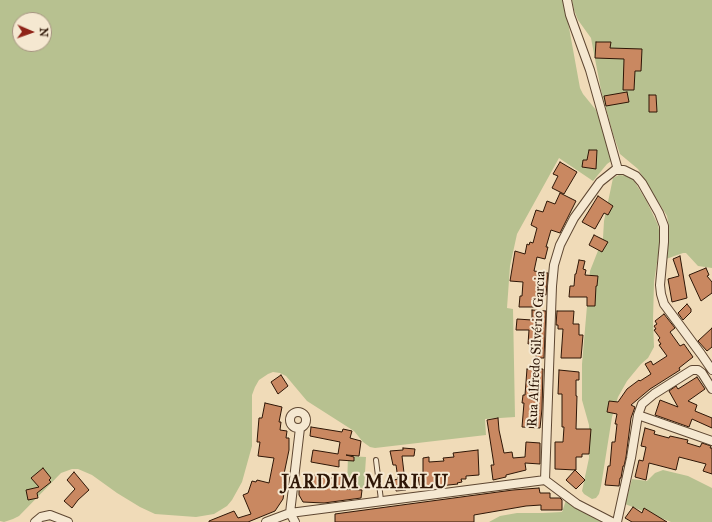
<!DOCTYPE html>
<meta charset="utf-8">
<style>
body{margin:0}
#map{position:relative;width:712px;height:522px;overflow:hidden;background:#f0dbb8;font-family:"IM FELL Great Primer",serif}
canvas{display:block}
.north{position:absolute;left:12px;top:12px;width:40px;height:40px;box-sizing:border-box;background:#f5e8d1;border:1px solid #a59480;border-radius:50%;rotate:92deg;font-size:11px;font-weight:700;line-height:16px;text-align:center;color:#2e1606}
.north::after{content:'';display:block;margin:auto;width:14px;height:18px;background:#8f2418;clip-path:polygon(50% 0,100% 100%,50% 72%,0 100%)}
</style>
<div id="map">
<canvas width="712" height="522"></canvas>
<div class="north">N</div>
</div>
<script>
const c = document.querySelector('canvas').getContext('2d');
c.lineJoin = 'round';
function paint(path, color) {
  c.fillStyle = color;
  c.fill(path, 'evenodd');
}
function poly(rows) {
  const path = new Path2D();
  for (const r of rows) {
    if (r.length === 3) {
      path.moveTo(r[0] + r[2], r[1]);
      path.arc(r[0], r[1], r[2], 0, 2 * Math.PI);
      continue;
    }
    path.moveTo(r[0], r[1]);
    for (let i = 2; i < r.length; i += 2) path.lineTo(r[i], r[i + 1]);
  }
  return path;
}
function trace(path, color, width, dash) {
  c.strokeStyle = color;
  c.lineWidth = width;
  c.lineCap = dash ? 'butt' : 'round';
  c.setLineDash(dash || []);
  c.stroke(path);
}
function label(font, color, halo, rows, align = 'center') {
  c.font = font + ' "IM FELL Great Primer",serif';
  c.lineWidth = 4;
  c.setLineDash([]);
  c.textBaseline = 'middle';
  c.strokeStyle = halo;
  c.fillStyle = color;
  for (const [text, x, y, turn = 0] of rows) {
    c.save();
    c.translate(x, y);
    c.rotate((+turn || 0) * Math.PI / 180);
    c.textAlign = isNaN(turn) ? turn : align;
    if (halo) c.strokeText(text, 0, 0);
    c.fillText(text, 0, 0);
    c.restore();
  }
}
paint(poly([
 [0,0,564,0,580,88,583,94,596,110,614,159,607,164,593,181,559,158,517,234,510,266,507,308,513,309,515,417,485,419,486,435,375,448,370,447,363,442,354,431,307,401,286,376,280,373,273,372,268,374,259,380,255,387,252,395,252,446,242,482,232,500,227,506,214,514,196,517,155,514,140,507,117,493,92,475,78,469,72,469,61,473,19,516,13,519,4,522,0,521],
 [20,20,44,20,44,44,20,44],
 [572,0,712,0,712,268,698,266,686,253,683,253,666,259,669,227,667,216,638,169,620,154,613,134,601,90,591,38,578,20,574,10],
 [619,175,629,176,633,179,647,202,658,225,659,230,659,249,654,282,653,321,654,347,648,358,641,364,627,381,618,397,612,417,601,486,599,494,596,498,592,499,584,494,582,491,589,458,589,425,582,400,582,364,590,271,603,238,604,221,613,178],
 [348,456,366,457,364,488,347,487],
 [663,470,688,476,712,488,712,522,671,522,625,504,632,479,647,481,655,473],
 [566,500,604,522,489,522,500,516,517,513,543,513,562,512]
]), '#b7c190');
const building = poly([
 [596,42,611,42,610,48,642,49,641,71,635,71,634,90,623,90,624,59,595,58,596,42],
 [627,92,629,102,606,106,604,96,627,92],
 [649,95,656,95,657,112,649,112,649,95],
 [589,150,597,150,596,169,582,167,583,160,587,160,589,150],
 [560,162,577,172,564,194,552,188,558,176,553,174,560,162],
 [560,193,576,201,560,233,551,230,546,247,548,247,545,259,537,257,534,271,548,273,546,295,536,294,536,307,519,307,520,296,522,296,523,282,510,281,515,251,525,254,527,244,529,245,530,242,533,243,537,228,531,225,536,210,543,212,547,201,555,204,560,193],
 [598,196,613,206,608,215,604,213,595,229,582,222,598,196],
 [594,235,608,242,602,252,589,245,594,235],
 [680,256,687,298,672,302,668,279,679,276,673,259,680,256],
 [579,260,585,261,583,269,586,270,585,275,598,276,597,286,596,286,595,306,587,306,587,297,569,297,570,286,574,286,575,274,576,274,579,260],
 [706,268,709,275,707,276,712,282,712,293,701,301,689,275,706,268],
 [687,304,691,309,691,312,683,320,678,313,687,304],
 [532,310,546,311,544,358,536,358,537,345,528,344,529,330,516,330,517,319,532,320,532,310],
 [557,311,574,311,573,324,579,324,579,335,583,335,581,358,561,358,563,329,558,329,558,325,556,325,557,311],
 [664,314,675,328,670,332,680,346,684,344,693,357,679,368,680,370,650,389,631,405,635,407,631,418,626,457,624,466,623,466,621,478,620,478,619,486,605,485,608,466,610,466,612,442,615,442,617,424,615,424,617,414,607,412,609,401,618,402,627,389,639,380,640,381,651,374,645,364,651,361,653,365,667,356,659,345,661,344,658,340,660,338,654,330,656,329,654,326,657,324,655,321,664,314],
 [712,328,712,347,707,351,698,341,712,328],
 [527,369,543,369,542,409,540,428,522,427,524,403,522,403,523,395,525,395,527,369],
 [559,370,579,372,579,380,576,380,576,396,577,396,576,429,591,429,589,454,582,454,582,457,576,457,576,470,555,469,555,442,563,442,564,427,562,427,562,394,558,394,559,370],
 [281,375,288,386,278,394,271,382,281,375],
 [697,377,705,389,688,401,697,405,695,411,712,418,712,428,692,419,689,427,655,415,660,400,678,407,669,391,676,386,678,389,697,377],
 [265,403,282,407,279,422,281,422,280,430,287,431,286,438,289,438,289,450,284,474,287,475,283,499,275,511,248,522,209,522,209,521,234,511,238,518,251,514,243,495,248,493,252,481,256,482,257,480,269,483,274,458,258,456,260,442,257,442,259,418,262,418,265,403],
 [498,418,499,430,504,453,512,452,513,458,525,457,526,442,540,443,540,464,525,463,526,470,506,475,506,477,493,480,491,465,494,465,487,420,498,418],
 [311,427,342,432,343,429,352,431,350,438,361,441,359,456,346,455,354,457,354,461,339,460,339,467,311,462,313,450,338,454,340,442,310,436,311,427],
 [645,428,655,431,654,434,669,438,670,436,688,440,687,443,700,447,702,443,711,446,710,448,712,448,712,474,703,471,706,464,679,457,676,470,649,463,646,480,635,477,639,460,643,461,646,447,641,446,645,428],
 [403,448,415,449,414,456,402,456,406,490,396,491,394,480,398,479,396,465,393,465,390,451,403,450,403,448],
 [478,450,479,475,466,476,466,479,461,479,462,482,457,483,458,484,420,488,418,477,423,476,423,458,429,457,429,462,444,461,443,458,454,457,453,453,478,450],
 [43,468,51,478,49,480,51,482,37,493,38,498,28,500,26,490,39,487,31,478,43,468],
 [575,470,585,480,576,489,566,480,575,470],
 [74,472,89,490,78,500,72,508,64,501,75,489,67,480,74,472],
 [306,474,333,478,333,474,342,474,342,489,362,490,361,498,324,503,303,502,299,495,299,487,303,488,303,485,304,485,306,474],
 [539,488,540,493,550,493,550,498,560,498,562,500,562,510,541,510,541,505,526,506,474,515,474,522,335,522,335,514,513,490,539,488],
 [633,507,642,513,644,508,667,522,632,522,625,518,633,507]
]);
paint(building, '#c98861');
trace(building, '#2e1606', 1);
const service = poly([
 [376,460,381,500]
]);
const minor = poly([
 [567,0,570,15,590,70,618,170],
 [298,420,8],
 [638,415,712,441],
 [545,480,552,286,554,265,560,245,574,218,600,182,615,170,624,170,636,176,642,183,659,213,664,226,664,242,660,285,661,294,664,304,701,354,712,370],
 [290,513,300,428],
 [290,513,295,522],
 [35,522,41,517,50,515,68,522],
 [266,522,290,513,545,480,577,504,612,522],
 [617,522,631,458,638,415,642,404,654,394,692,370,698,370,702,373,712,389]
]);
trace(service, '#5e4732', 6);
trace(minor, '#5e4732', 10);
trace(service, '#f5e8d1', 4);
trace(minor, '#f5e8d1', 8);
label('14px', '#2e1606', '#f5e8d1', [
 ["Rua Alfredo Silvério Garcia",537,349,-87]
]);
c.letterSpacing = '1px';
label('bold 18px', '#2e1606', '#f5e8d1', [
 ["JARDIM MARILU",365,484]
]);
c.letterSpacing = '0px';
</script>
